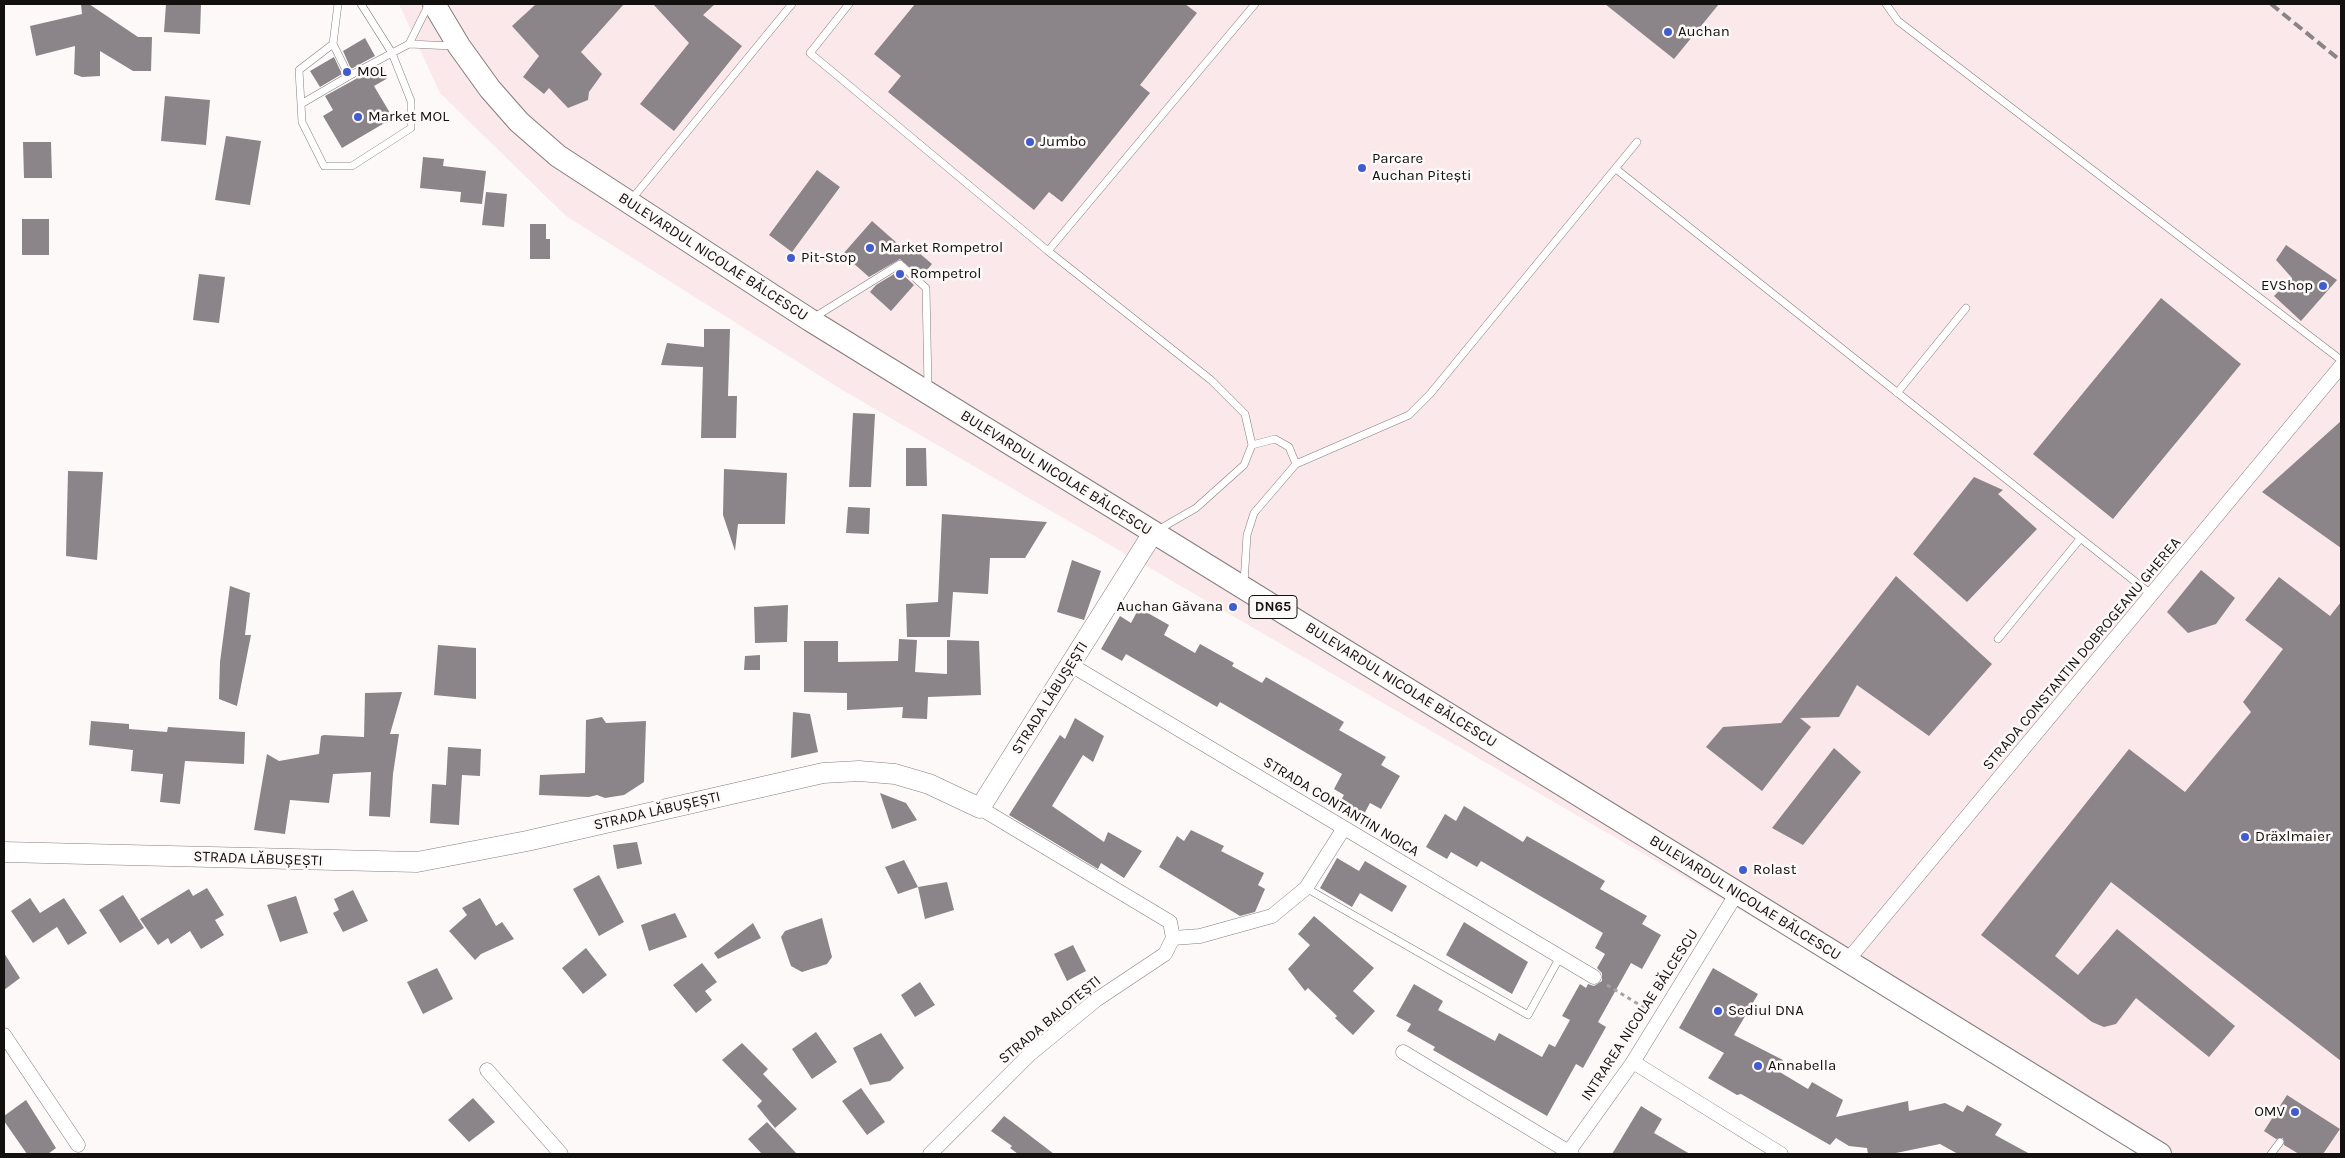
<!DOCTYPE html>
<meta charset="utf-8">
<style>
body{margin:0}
#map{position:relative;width:2345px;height:1158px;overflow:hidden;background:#fef9f9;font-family:Karla,sans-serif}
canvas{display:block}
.frame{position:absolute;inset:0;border:5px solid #131010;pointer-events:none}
</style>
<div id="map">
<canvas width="2345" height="1158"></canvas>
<div class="frame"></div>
</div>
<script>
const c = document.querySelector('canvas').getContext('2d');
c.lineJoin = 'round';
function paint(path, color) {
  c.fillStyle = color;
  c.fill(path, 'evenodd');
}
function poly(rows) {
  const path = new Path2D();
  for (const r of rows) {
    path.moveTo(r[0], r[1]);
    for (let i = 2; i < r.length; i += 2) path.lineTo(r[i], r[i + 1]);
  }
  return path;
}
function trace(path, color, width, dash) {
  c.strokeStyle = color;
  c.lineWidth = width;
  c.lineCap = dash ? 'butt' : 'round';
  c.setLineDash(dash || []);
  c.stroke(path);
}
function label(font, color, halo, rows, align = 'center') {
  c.font = font + ' Karla,sans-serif';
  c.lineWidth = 5;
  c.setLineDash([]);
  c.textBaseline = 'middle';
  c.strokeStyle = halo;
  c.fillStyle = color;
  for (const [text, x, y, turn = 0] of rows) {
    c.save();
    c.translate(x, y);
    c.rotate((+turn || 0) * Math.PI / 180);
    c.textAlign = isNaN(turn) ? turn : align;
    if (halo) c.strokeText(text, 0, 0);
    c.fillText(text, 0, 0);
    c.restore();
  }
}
paint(poly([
 [399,4,2341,4,2341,1154,2162,1154,844,391,566,216,440,93]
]), '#fbe8eb');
paint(poly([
 [81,4,89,4,138,37,152,37,151,71,133,71,100,51,100,76,82,77,74,74,75,46,36,56,30,26,82,14],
 [166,4,201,4,200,34,164,32],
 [536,4,624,4,581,52,602,74,589,92,588,100,568,108,549,88,544,94,523,77,539,56,512,26],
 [653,4,715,4,703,15,742,46,674,131,640,104,689,43],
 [915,4,1185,4,1197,13,1140,85,1150,93,1062,202,1049,192,1034,210,888,92,901,76,874,54],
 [1605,4,1719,4,1674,59],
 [365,38,375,56,351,69,343,51],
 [334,57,342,74,320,87,310,71],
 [381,65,388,78,374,86,393,118,342,148,323,116,333,110,325,96],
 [165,96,210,100,206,145,161,141],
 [226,136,261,141,250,205,215,200],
 [23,142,51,142,52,178,24,178],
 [423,157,444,159,443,166,486,171,482,204,460,202,461,192,420,188],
 [817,170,840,187,792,252,769,235],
 [486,192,507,194,504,227,482,225],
 [22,219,49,219,49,255,22,255],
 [872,221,906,251,911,246,932,264,921,277,900,259,869,277,843,254],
 [530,224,546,224,546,239,550,239,550,259,530,259],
 [2286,245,2337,280,2301,321,2274,296,2292,278,2276,260],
 [899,271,914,285,891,311,870,292,876,285],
 [199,274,225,277,219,323,193,320],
 [2161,298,2241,364,2113,519,2033,454],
 [704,329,730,329,728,396,737,396,736,438,701,438,703,367,661,365,667,343,704,347],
 [853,413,875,414,871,487,849,487],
 [2341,421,2341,548,2262,492],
 [906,448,926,448,927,486,906,486],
 [724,469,787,473,785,524,738,524,735,551,723,515],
 [68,471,103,472,97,560,66,556],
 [1974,477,2003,490,1998,494,2037,529,1967,602,1913,554],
 [848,507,870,508,869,534,846,533],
 [942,514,1047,522,1025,558,990,558,988,594,953,592,950,637,907,637,906,604,938,602],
 [1072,560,1101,571,1084,620,1057,612],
 [2201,570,2235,598,2216,624,2188,633,2167,612],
 [1896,576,1992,664,1929,736,1857,685,1839,717,1800,718,1811,727,1762,791,1706,747,1723,727,1781,723],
 [2279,577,2330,616,2341,602,2341,1061,2111,882,2055,956,2078,975,2117,929,2235,1026,2209,1057,2136,998,2116,1024,2104,1027,2092,1022,1981,935,2129,749,2185,792,2251,712,2243,702,2283,649,2245,620],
 [230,586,250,593,245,635,251,635,237,706,219,699,220,662],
 [788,605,787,642,755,643,754,607],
 [1139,608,1169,625,1164,635,1195,653,1200,644,1234,663,1232,666,1262,683,1266,677,1344,722,1339,730,1386,757,1381,765,1400,776,1381,809,1370,803,1362,818,1339,804,1344,795,1334,789,1342,774,1220,702,1217,707,1126,654,1122,661,1101,649,1120,616,1131,623],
 [899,639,917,640,915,672,947,674,947,640,979,641,981,695,928,697,927,719,902,718,903,707,847,710,847,693,804,692,804,641,838,641,838,662,898,661],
 [438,645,476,648,476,699,434,695],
 [760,655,760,670,744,670,745,656],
 [402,692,390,734,399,734,393,774,390,817,369,816,371,772,333,774,329,803,290,800,285,834,254,830,267,754,279,761,319,754,321,736,324,735,364,737,365,693],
 [793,712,810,714,818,752,791,758],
 [602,717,606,723,646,721,644,782,624,795,605,798,597,795,589,797,539,795,540,775,585,773,586,720],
 [1075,718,1104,736,1093,762,1083,755,1052,806,1104,842,1108,832,1142,851,1124,878,1101,863,1098,869,1009,815,1060,735,1065,739],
 [91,721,129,724,129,729,167,732,168,727,245,732,244,764,185,761,180,804,160,802,163,774,131,771,133,750,89,745],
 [448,747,481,749,480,776,462,775,459,825,430,823,432,784,446,785],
 [1834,748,1861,772,1803,845,1772,828],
 [880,793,906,803,917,820,892,829],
 [1464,806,1523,842,1527,836,1605,881,1600,889,1647,916,1642,924,1661,935,1642,969,1631,963,1598,1022,1606,1027,1583,1068,1576,1064,1547,1116,1433,1050,1435,1047,1407,1031,1411,1024,1396,1016,1414,984,1443,1001,1438,1010,1495,1041,1499,1033,1542,1057,1549,1044,1555,1047,1570,1020,1562,1016,1580,984,1586,988,1588,984,1594,986,1602,981,1602,973,1597,968,1605,954,1595,948,1603,933,1481,861,1477,867,1451,852,1447,859,1426,847,1445,814,1456,821],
 [1191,830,1224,846,1221,851,1264,873,1258,885,1265,889,1255,912,1240,916,1159,867,1177,836,1184,841],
 [637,842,642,864,617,869,613,845],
 [1337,858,1359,871,1365,861,1407,886,1392,912,1360,893,1352,907,1320,888],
 [904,860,918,887,898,894,885,867],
 [599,875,624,922,599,936,573,889],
 [947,882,954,910,925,919,918,887],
 [207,888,224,915,215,920,224,935,201,949,190,931,171,944,168,938,158,945,140,919,189,889,193,896],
 [353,890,368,921,343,932,333,913,339,910,334,899],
 [123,895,144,928,120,943,99,910],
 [296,896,308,933,280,942,267,905],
 [30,898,40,913,64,898,87,933,68,945,57,927,33,943,11,911],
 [480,898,496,926,502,922,514,939,481,954,475,960,449,931,467,915,462,908],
 [675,913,687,937,649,951,641,925],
 [1314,916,1374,968,1353,991,1375,1011,1353,1035,1335,1018,1337,1016,1308,988,1305,991,1288,969,1310,945,1298,934],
 [822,918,832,957,827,964,802,972,791,966,781,937,785,931],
 [1464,922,1528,962,1512,994,1446,955],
 [753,923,761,938,718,959,714,953],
 [1073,945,1086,971,1067,981,1054,954],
 [586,948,607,975,583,994,562,968],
 [4,953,20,978,4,990],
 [702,963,717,982,705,991,712,1000,696,1013,673,985],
 [437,968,453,999,423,1014,407,982],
 [1713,968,1758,994,1734,1035,1783,1060,1778,1071,1808,1089,1812,1082,1843,1100,1836,1117,1908,1101,1909,1111,1945,1103,1963,1112,1967,1105,2002,1124,1995,1135,2030,1154,1958,1154,1940,1144,1891,1154,1868,1154,1867,1148,1849,1146,1836,1138,1830,1145,1741,1094,1737,1095,1708,1078,1724,1053,1679,1028],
 [920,982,935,1005,915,1017,901,995],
 [816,1032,837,1062,812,1079,792,1049],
 [881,1033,904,1068,890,1081,870,1085,853,1048],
 [742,1043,768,1069,763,1074,797,1109,775,1128,757,1106,762,1101,722,1060],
 [861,1088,885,1122,867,1135,842,1101],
 [2287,1095,2340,1129,2323,1154,2299,1154,2284,1145,2283,1138,2276,1139,2264,1131],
 [473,1098,495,1122,469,1142,448,1120],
 [26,1100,56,1148,48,1154,27,1154,4,1121,4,1116],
 [1641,1106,1662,1119,1654,1133,1690,1154,1612,1154],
 [1004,1116,1020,1128,1054,1154,1018,1154,1010,1148,1012,1146,991,1131],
 [767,1122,797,1154,762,1154,748,1139]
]), '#8b8488');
const lane = poly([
 [361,4,392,53,409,44,429,4],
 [849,4,810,53,1048,251],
 [1886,4,1898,21,2341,360],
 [333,44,349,76,392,53,411,101,411,128,352,166,324,166,302,122,299,70,333,44,338,4],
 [409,44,453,46],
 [301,104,349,76],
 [1616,169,2152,595],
 [631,200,792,4],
 [813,318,900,264,926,288,928,387],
 [1897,393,1966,308],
 [1252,445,1275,439,1289,447,1296,464],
 [1158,530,1196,508,1244,465,1252,445,1245,414,1211,380,1048,251,1255,4],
 [1244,583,1247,535,1254,513,1296,464,1409,415,1430,394,1637,142],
 [1998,639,2080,539],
 [1306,888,1528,1015,1560,957],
 [2271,1154,2280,1142]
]);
const street = poly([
 [1071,665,1594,977],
 [1173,938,1200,936,1272,916,1306,888,1344,828],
 [1847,961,2341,366],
 [4,1035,78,1145],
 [1403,1052,1572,1154],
 [1633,1062,1781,1154],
 [487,1070,561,1154],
 [930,1154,1030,1054,1096,1000,1165,954,1173,938,1170,922,980,808],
 [1567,1154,1633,1062,1737,893]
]);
const secondary = poly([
 [4,852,417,862,527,841,823,773,859,771,895,774,929,784,980,808,1153,533]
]);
const primary = poly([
 [434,4,459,46,490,89,519,122,558,156,810,320,2160,1154]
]);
trace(lane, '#857d7e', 8);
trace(street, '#857d7e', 15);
trace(secondary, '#857d7e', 21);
trace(primary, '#857d7e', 24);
trace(poly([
 [1607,985,1648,1010]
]), '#a5a1a1', 3, [4, 4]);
trace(lane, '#fff', 7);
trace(street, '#fff', 14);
trace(secondary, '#fff', 20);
trace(primary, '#fff', 22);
trace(poly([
 [2271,4,2341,61]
]), '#898585', 4, [10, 5]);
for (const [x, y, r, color] of [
 [1668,32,5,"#405ccf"],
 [347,72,5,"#405ccf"],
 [358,117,5,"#405ccf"],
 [1030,142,5,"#405ccf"],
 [1362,168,5,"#405ccf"],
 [870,248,5,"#405ccf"],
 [791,258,5,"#405ccf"],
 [900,274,5,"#405ccf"],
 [2323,286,5,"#405ccf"],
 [1233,607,5,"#405ccf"],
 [2245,837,5,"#405ccf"],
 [1743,870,5,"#405ccf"],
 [1718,1011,5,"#405ccf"],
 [1758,1066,5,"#405ccf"],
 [2295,1112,5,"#405ccf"]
]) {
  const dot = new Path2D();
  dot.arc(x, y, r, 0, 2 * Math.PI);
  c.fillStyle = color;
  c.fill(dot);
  trace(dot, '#fef9f9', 2);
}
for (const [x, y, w] of [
 [1273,607,48]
]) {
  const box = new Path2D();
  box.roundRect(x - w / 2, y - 11.5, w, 23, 4);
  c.fillStyle = '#fef9f9';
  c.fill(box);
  trace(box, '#131010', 1);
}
label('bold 14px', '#131010', null, [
 ["DN65",1273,607]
]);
label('15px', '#131010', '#fef9f9', [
 ["Auchan",1678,32],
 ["MOL",357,72],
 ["Market MOL",368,117],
 ["Jumbo",1040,142],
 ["Parcare",1372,159],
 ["Auchan Pitești",1372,176],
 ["Market Rompetrol",880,248],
 ["Pit-Stop",801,258],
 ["Rompetrol",910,274],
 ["EVShop",2313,286,"right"],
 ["Auchan Găvana",1223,607,"right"],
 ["Dräxlmaier",2255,837],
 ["Rolast",1753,870],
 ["Sediul DNA",1728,1011],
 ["Annabella",1768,1066],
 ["OMV",2285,1112,"right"]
], 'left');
label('15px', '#131010', '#fef9f9', [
 ["BULEVARDUL NICOLAE BĂLCESCU",713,257,33],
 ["BULEVARDUL NICOLAE BĂLCESCU",1056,473,32],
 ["STRADA CONSTANTIN DOBROGEANU GHEREA",2082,654,-50],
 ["BULEVARDUL NICOLAE BĂLCESCU",1401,685,32],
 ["STRADA LĂBUȘEȘTI",1050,698,-58],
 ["STRADA CONTANTIN NOICA",1341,807,31],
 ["STRADA LĂBUȘEȘTI",657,811,-13],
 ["STRADA LĂBUȘEȘTI",258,859,2],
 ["BULEVARDUL NICOLAE BĂLCESCU",1745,898,32],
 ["INTRAREA NICOLAE BĂLCESCU",1640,1015,-57],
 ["STRADA BALOTEȘTI",1050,1020,-40]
]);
</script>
